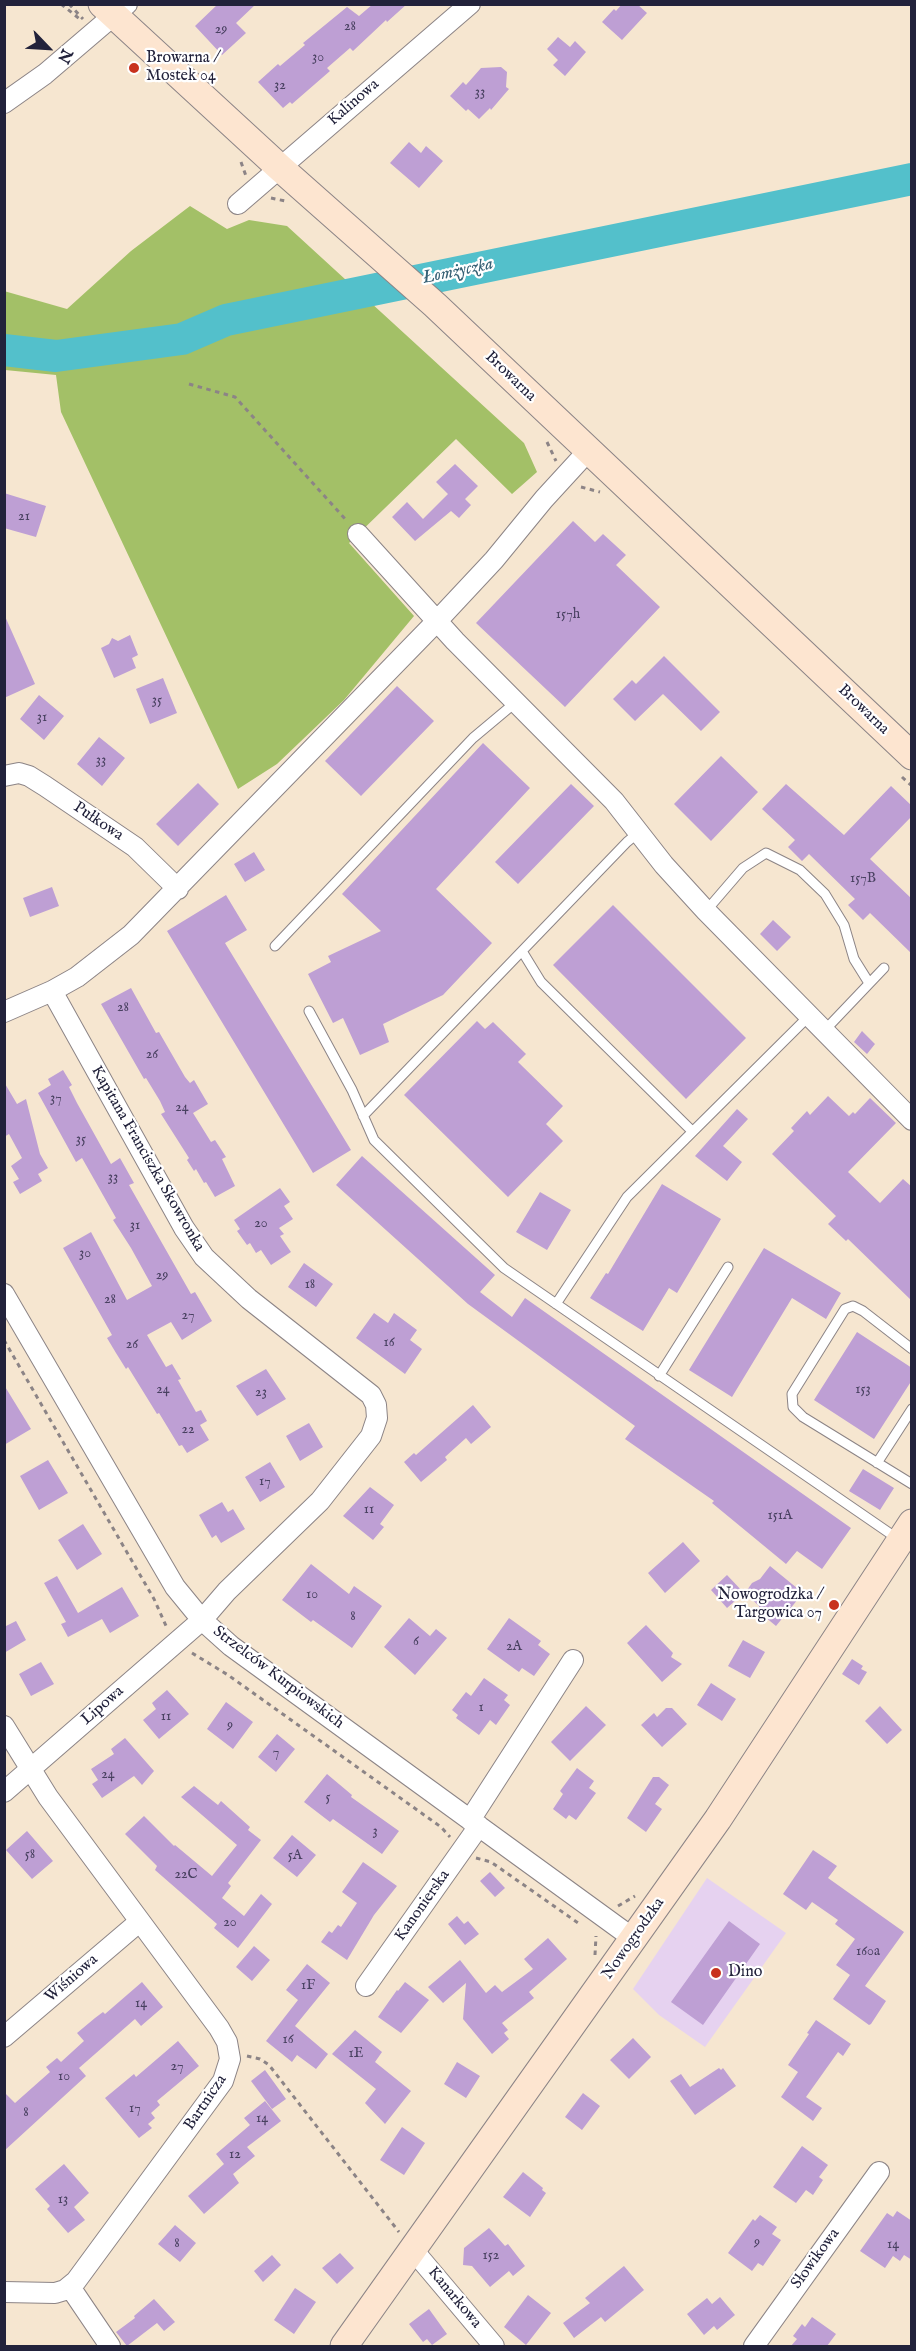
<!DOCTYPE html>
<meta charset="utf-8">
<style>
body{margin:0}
#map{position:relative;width:916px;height:2351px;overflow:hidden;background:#f6e6d0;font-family:"IM FELL English",serif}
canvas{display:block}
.frame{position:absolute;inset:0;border:6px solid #22223b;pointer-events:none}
.north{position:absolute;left:18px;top:18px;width:60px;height:60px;-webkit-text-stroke:4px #fff;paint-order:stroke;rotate:115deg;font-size:16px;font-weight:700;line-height:24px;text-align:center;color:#22223b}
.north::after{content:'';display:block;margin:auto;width:21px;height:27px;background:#22223b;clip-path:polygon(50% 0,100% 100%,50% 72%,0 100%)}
</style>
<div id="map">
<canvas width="916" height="2351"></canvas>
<div class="frame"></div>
<div class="north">N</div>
</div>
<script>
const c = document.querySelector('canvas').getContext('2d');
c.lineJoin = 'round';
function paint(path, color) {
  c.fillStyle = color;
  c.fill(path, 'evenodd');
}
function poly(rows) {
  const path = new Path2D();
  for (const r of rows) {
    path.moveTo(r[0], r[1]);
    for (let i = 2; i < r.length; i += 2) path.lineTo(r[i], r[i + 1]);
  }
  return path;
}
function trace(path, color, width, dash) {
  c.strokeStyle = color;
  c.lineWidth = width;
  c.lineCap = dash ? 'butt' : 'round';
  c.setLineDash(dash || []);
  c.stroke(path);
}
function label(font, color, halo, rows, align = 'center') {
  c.font = font + ' "IM FELL English",serif';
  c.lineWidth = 4.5;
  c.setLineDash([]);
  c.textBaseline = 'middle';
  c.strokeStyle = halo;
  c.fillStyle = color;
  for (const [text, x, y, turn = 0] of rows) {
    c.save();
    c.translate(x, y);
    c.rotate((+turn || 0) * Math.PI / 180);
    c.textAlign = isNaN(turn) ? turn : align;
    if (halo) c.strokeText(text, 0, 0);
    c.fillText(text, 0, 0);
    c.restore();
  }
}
paint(poly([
 [707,1878,786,1933,705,2047,659,2015,633,1989]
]), '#e6d2f0');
paint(poly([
 [190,206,227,229,249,220,287,226,524,443,537,472,512,494,456,439,349,543,414,616,344,700,277,764,238,789,61,412,56,375,5,370,4,291,67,309,131,251]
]), '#a3c067');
trace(poly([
 [4,350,56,356,182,339,226,320,912,179]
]), '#53c0cb', 32);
paint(poly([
 [218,4,256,4,236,23,246,33,222,55,195,26],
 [373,4,407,4,387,22,386,20,353,51,350,48,327,68,330,71,292,104,290,102,283,108,258,82,278,64,280,66,305,45,303,43,347,7,359,16],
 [622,4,637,4,647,13,622,40,602,22,614,9,616,11],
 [558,37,570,47,575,41,586,52,565,76,553,65,558,60,547,49],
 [501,67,507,72,506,87,509,89,491,110,490,108,479,119,468,109,466,111,450,96,463,82,466,85,481,68],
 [409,142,421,153,426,146,443,161,419,188,390,163],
 [455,464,478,486,465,499,471,505,459,518,451,511,415,541,392,517,407,502,423,519,448,494,436,482],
 [4,493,46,506,36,537,4,528],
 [573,521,595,542,603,534,626,555,616,565,660,607,565,707,476,623],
 [4,614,35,684,4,698],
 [130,635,138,655,132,658,136,668,114,678,101,648,109,644,112,638,118,641],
 [664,656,720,712,701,731,663,694,635,721,613,699,632,680,636,684],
 [163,678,177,713,150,724,136,689],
 [397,686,434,721,361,796,325,761],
 [39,695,64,716,44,740,20,719],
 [99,737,125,758,102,786,77,764],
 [483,743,530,788,436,889,492,943,443,995,383,1024,389,1042,360,1055,343,1018,333,1023,308,974,331,962,328,956,381,931,342,894],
 [721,756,758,792,711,841,674,804],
 [198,783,219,804,178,846,156,824],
 [571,784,594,806,518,884,495,862],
 [786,784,844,835,891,786,912,806,912,816,870,859,912,899,912,954,870,913,863,920,848,905,855,899,809,854,802,861,788,847,795,840,762,809],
 [254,852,265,870,245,882,234,864],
 [52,887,59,906,30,917,23,898],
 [226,895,247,930,225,943,351,1150,313,1173,167,931],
 [613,905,746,1038,686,1099,553,965],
 [773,920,791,937,777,951,760,934],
 [131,988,156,1033,159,1032,185,1077,190,1083,194,1080,208,1104,193,1113,211,1142,215,1140,226,1157,222,1159,235,1186,215,1197,206,1182,204,1183,196,1169,194,1171,187,1160,189,1158,161,1114,165,1112,160,1101,146,1078,144,1079,101,1004],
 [477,1021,485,1029,493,1022,526,1054,518,1062,563,1106,546,1124,563,1141,508,1197,404,1095],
 [862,1031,875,1044,867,1054,854,1042],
 [63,1070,72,1085,69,1087,77,1103,111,1164,120,1158,134,1183,129,1185,191,1294,195,1292,212,1321,182,1340,171,1322,147,1335,166,1367,172,1364,181,1379,178,1380,196,1412,201,1410,207,1421,200,1425,209,1440,187,1453,182,1445,179,1446,159,1413,157,1414,128,1367,126,1369,116,1353,107,1338,112,1335,63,1248,91,1232,127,1300,152,1286,131,1248,113,1220,116,1218,82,1158,76,1162,38,1093,51,1085,48,1079],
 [4,1082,17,1104,26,1099,40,1154,48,1168,38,1174,42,1181,20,1194,13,1182,19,1179,11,1166,22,1158,9,1134,4,1137],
 [828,1096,849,1116,853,1112,855,1114,870,1098,896,1123,848,1172,880,1203,903,1179,912,1187,912,1301,848,1239,846,1241,828,1224,836,1216,772,1154,794,1131,791,1128,807,1111,810,1115],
 [737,1109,748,1119,723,1146,742,1162,727,1181,695,1156],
 [362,1156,495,1275,480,1292,512,1317,525,1298,851,1528,822,1569,797,1551,786,1564,712,1503,714,1501,625,1439,635,1426,468,1304,336,1185],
 [662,1184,721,1219,677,1293,669,1288,643,1331,590,1298,606,1273,608,1274],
 [280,1188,290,1202,284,1206,293,1219,279,1228,284,1234,280,1236,291,1252,271,1265,261,1250,256,1253,250,1243,247,1245,237,1231,240,1229,234,1220],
 [540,1192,571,1210,547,1250,516,1232],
 [764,1248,841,1293,826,1319,792,1298,732,1397,689,1370],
 [304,1263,333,1284,316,1307,288,1287],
 [374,1313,388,1323,394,1313,417,1330,410,1340,422,1349,405,1374,356,1338],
 [857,1332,912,1368,912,1380,874,1439,814,1400],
 [266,1369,286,1399,257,1416,236,1386],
 [4,1385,31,1429,4,1445],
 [473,1405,491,1427,471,1444,466,1438,445,1457,447,1460,421,1482,404,1462,414,1453,416,1455],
 [309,1423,323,1447,300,1461,286,1436],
 [48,1460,68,1493,39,1510,20,1476],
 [270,1462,285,1487,260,1502,245,1477],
 [863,1469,894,1488,880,1510,849,1491],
 [370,1487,394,1505,380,1524,384,1527,373,1540,343,1516],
 [222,1502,228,1512,233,1509,245,1529,221,1543,216,1535,212,1538,199,1515],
 [83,1524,102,1554,77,1570,58,1540],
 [683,1542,700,1561,665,1593,648,1573],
 [311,1564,349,1594,354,1586,382,1606,352,1648,313,1620,311,1622,282,1600],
 [770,1566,803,1593,776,1626,759,1612,759,1606,745,1593,752,1583,760,1579],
 [727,1575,744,1593,727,1608,711,1590],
 [57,1576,78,1613,122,1587,139,1616,110,1633,102,1619,68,1637,61,1624,66,1622,44,1583],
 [409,1618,430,1636,436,1629,447,1638,415,1675,384,1647],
 [509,1618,541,1641,538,1645,550,1654,534,1676,522,1668,519,1672,487,1649],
 [16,1621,26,1640,4,1653,4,1627],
 [646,1625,673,1653,671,1657,682,1664,662,1682,627,1643],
 [743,1640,765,1652,750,1678,728,1666],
 [852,1659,863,1666,861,1669,867,1672,859,1685,842,1674],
 [41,1662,54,1684,31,1696,19,1674],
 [484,1678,508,1695,504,1700,510,1705,496,1725,490,1720,479,1735,456,1718,458,1715,452,1710,466,1692,471,1696],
 [711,1683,736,1699,722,1721,697,1705],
 [167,1690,189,1714,159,1739,143,1720,156,1709,152,1703],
 [226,1702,253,1722,233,1749,207,1729],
 [586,1706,606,1725,570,1761,551,1742],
 [880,1706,902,1730,887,1744,865,1721],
 [666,1708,672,1708,687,1724,662,1747,641,1725,654,1713,657,1717],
 [277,1734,295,1749,276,1772,258,1757],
 [125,1738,154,1771,142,1785,134,1776,102,1798,92,1784,98,1780,91,1769,114,1754,111,1749],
 [577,1768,594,1781,589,1788,596,1793,576,1820,569,1815,566,1819,553,1809,563,1794,560,1791],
 [327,1774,352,1795,351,1797,399,1831,382,1854,333,1819,330,1822,304,1802],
 [653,1777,659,1777,669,1785,655,1804,662,1809,646,1832,627,1818],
 [194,1786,218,1805,221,1801,250,1827,248,1830,261,1840,228,1883,231,1886,222,1898,244,1916,261,1894,272,1904,238,1948,214,1928,217,1924,155,1870,157,1866,125,1834,144,1816,174,1846,175,1845,212,1876,237,1845,181,1797],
 [27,1831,53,1861,32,1879,6,1850],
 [292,1835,316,1855,297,1877,273,1858],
 [813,1850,837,1866,828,1878,904,1932,865,1986,886,2001,871,2024,869,2025,833,1999,850,1975,836,1965,855,1939,835,1924,838,1920,812,1902,806,1910,783,1894],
 [363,1862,397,1886,374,1915,347,1960,321,1942,329,1931,332,1933,338,1925,341,1927,357,1903,342,1892],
 [490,1872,505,1888,495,1897,480,1881],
 [457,1916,464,1924,468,1921,479,1934,465,1945,448,1924],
 [729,1921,760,1944,703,2025,671,2002],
 [548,1938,567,1959,529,1992,534,1998,502,2023,508,2030,504,2033,509,2039,492,2054,463,2019,466,1983,443,2003,428,1987,460,1960,486,1993,495,1985,502,1992,533,1969,524,1959],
 [254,1946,270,1960,252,1981,236,1967],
 [307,1964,330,1983,295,2026,328,2054,316,2069,297,2055,292,2062,266,2041,298,2000,286,1990],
 [142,1982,163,2007,141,2026,135,2019,79,2068,86,2076,4,2151,4,2092,15,2103,50,2072,46,2067,57,2058,61,2062,84,2041,77,2033,95,2018,103,2012,105,2014],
 [405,1982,429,2000,401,2033,378,2017,397,1990,398,1991],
 [816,2020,851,2044,843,2056,838,2052,806,2097,822,2108,813,2121,781,2097,798,2072,788,2065,809,2034,807,2033],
 [355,2030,382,2052,375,2062,411,2091,385,2124,365,2103,376,2089,332,2054],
 [633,2038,651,2057,629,2079,610,2060],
 [178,2041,199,2066,157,2101,160,2105,151,2113,155,2118,148,2124,152,2128,139,2138,105,2098,134,2074,136,2077],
 [457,2062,480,2076,466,2098,444,2084],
 [719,2068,721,2070,723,2068,736,2086,695,2115,670,2081,681,2074,690,2087],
 [265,2070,286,2099,272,2109,251,2081],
 [583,2093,600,2106,582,2130,565,2117],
 [265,2101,281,2121,247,2147,255,2156,233,2174,239,2183,204,2214,188,2196,224,2164,216,2154,250,2125,244,2118],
 [402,2127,425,2143,404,2175,380,2160],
 [802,2146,828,2165,819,2177,823,2180,813,2195,806,2190,796,2203,773,2187],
 [64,2164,89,2193,74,2207,85,2220,68,2233,47,2209,50,2206,35,2189],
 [523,2172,543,2188,542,2190,546,2193,530,2217,503,2197],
 [897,2211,912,2221,912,2260,904,2255,900,2261,893,2256,885,2268,860,2251,887,2213,893,2217],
 [760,2215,777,2227,772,2234,781,2240,763,2266,758,2263,752,2271,728,2253,753,2219,755,2221],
 [175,2225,196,2243,180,2262,158,2244],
 [489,2228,505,2246,508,2244,525,2266,513,2276,509,2271,490,2287,472,2266,463,2265,464,2248],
 [340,2253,354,2268,337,2284,322,2268],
 [272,2255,281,2265,263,2282,254,2271],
 [624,2266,644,2290,605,2322,601,2317,574,2338,563,2323,590,2303,585,2298],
 [295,2288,316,2302,294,2334,274,2320],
 [528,2295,551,2313,526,2345,504,2327],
 [720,2297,735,2315,717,2330,714,2326,704,2335,687,2314,707,2298,712,2304],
 [154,2299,175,2322,164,2331,157,2323,127,2346,116,2332,135,2318,134,2316],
 [429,2309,447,2334,432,2345,427,2339,423,2342,409,2324],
 [812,2317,836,2334,827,2346,791,2346,797,2339,793,2336,802,2324,805,2327]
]), '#be9fd4');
const lane = poly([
 [706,911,743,868,766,853,800,870,825,894,844,925,854,959,869,983],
 [275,946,473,738,516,702],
 [522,951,541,982,692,1131],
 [309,1011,352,1090,374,1140,504,1268,898,1539],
 [824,1031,884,968],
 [363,1116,627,842,638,833],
 [556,1304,627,1197,809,1016],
 [912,1349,863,1311,853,1306,845,1309,792,1394,793,1407,803,1417,912,1484],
 [659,1376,728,1267],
 [877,1463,912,1409]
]);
const street = poly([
 [4,103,45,74,127,4],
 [238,204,470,4],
 [358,534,455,641,614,801,664,865,706,911,912,1120],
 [4,776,19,773,29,776,45,786,135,847,178,889],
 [4,1012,52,991,77,977,131,935,437,621,494,560,544,499,588,451],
 [4,1294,175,1587,202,1620,231,1646,634,1939],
 [4,1726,48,1797,219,2028,227,2042,230,2059,223,2081,76,2281,65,2290,55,2293,4,2292],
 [4,1792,202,1620,227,1591,320,1501,371,1436,377,1418,376,1405,371,1395,249,1299,204,1257,184,1228,52,991],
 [470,1820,573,1660],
 [366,1986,479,1826],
 [4,2037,139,1922],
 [413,2250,494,2346],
 [70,2287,110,2346],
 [754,2346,879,2172]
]);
const secondary = poly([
 [102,4,279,167,435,305,912,756],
 [344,2346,718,1819,912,1523]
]);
trace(lane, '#8c8486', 11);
trace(street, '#8c8486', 22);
trace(secondary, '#8c8486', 29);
trace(poly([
 [61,4,81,20],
 [69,4,83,19],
 [241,162,246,176],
 [271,198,285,201],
 [189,384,235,397,347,521],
 [547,442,556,461],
 [581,487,600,492],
 [902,777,912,786],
 [4,1340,154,1599,167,1628],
 [192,1653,228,1675,441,1827,450,1837],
 [476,1858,491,1862,581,1925],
 [618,1906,635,1896],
 [595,1955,596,1936],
 [247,2056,260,2059,269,2065,399,2232]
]), '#8c8486', 3, [4.5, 4.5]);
trace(lane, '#fff', 9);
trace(street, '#fff', 20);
trace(secondary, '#fde5d0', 27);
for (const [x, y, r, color] of [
 [134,68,6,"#c8321e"],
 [834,1605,6,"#c8321e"],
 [716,1973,6,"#c8321e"]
]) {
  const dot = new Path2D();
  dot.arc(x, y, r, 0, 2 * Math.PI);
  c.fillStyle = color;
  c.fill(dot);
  trace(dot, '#fff', 2);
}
label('14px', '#494161', null, [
 ["28",350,27],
 ["29",221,30],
 ["30",318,58],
 ["32",280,86],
 ["33",480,93],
 ["21",24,517],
 ["157h",568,615],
 ["35",157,701],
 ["31",42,718],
 ["33",101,761],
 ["157B",863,879],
 ["28",123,1008],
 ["26",152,1055],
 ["37",56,1099],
 ["24",182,1108],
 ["35",81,1140],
 ["33",113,1178],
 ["20",261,1224],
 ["31",135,1226],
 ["30",85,1254],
 ["29",162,1276],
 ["18",310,1285],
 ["28",110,1300],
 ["27",188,1316],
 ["16",389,1343],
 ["26",132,1345],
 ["24",163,1390],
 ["153",863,1390],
 ["23",261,1393],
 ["22",188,1430],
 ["17",265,1482],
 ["11",369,1510],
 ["151A",780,1516],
 ["10",312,1595],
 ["8",353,1617],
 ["6",416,1642],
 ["2A",514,1647],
 ["1",481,1708],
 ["11",166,1717],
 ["9",230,1726],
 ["7",276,1753],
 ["24",108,1775],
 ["5",328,1798],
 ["3",375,1832],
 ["58",30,1855],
 ["5A",295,1856],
 ["22C",186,1875],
 ["20",230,1923],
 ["160a",868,1952],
 ["1F",308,1986],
 ["14",141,2004],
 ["16",288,2040],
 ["1E",356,2054],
 ["27",177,2067],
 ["10",64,2077],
 ["17",135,2109],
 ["8",26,2113],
 ["14",262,2119],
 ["12",235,2155],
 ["13",63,2200],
 ["9",757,2243],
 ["8",177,2244],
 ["14",893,2245],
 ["152",491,2256]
]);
label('16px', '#22223b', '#fff', [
 ["Browarna /",146,59],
 ["Mostek 04",146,77],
 ["Nowogrodzka /",822,1596,"right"],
 ["Targowica 07",822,1614,"right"],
 ["Dino",728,1973]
], 'left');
label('16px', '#22223b', '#fff', [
 ["Kalinowa",354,103,-41],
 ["Browarna",510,377,44],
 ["Browarna",863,710,44],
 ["Pułkowa",98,822,34],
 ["Kapitana Franciszka Skowronka",147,1159,60],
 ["Strzelców Kurpiowskich",278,1678,37],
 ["Lipowa",103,1706,-41],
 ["Kanonierska",423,1906,-55],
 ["Nowogrodzka",634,1939,-55],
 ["Wiśniowa",72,1979,-41],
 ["Bartnicza",206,2103,-56],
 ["Słowikowa",816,2259,-54],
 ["Kanarkowa",454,2298,50]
]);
label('italic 18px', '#366175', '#fff', [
 ["Łomżyczka",458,272,-12]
]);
</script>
